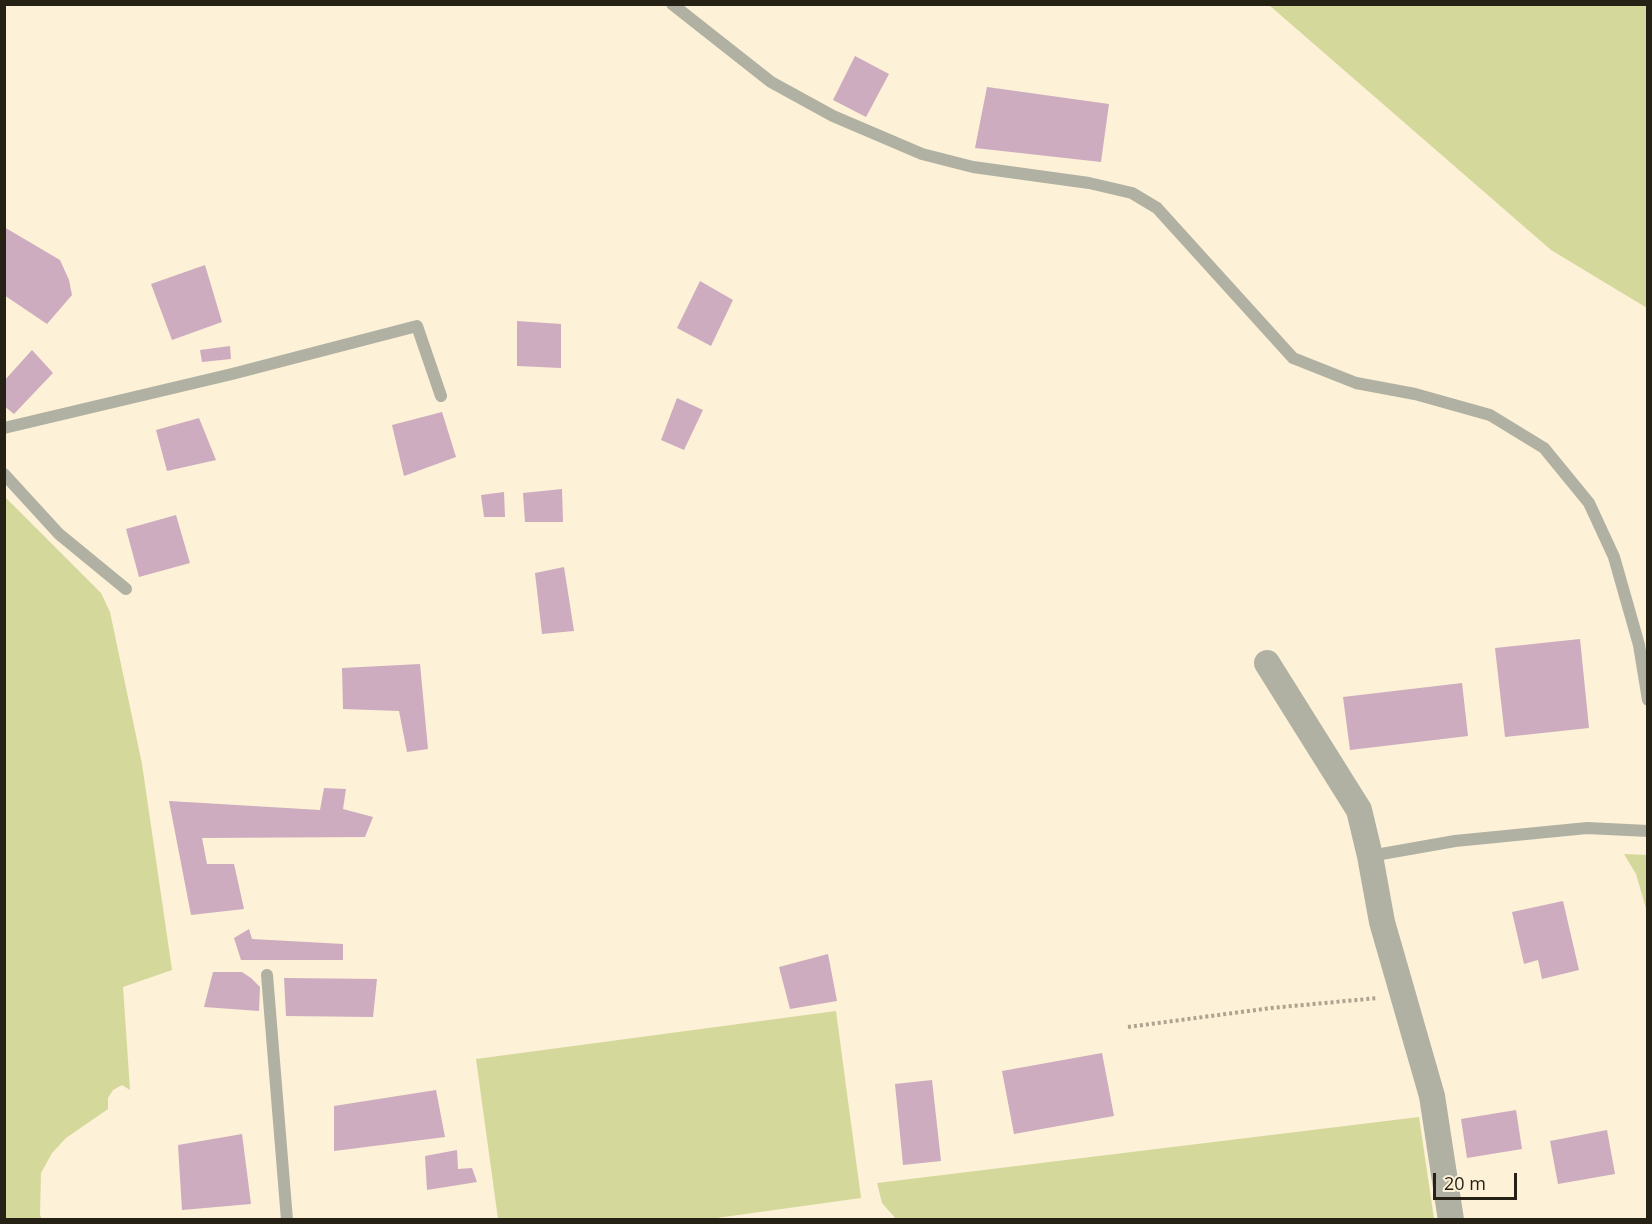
<!DOCTYPE html>
<style>
body{margin:0}
#map{position:relative;width:1652px;height:1224px;overflow:hidden;background:#fdf1d7;font-family:"Open Sans",sans-serif}
canvas{display:block}
.frame{position:absolute;inset:0;border:6px solid #262115;pointer-events:none}
.scale{position:absolute;left:1433px;top:1173px;width:84px;height:27px;box-sizing:border-box;border:3px solid #262115;border-top:0;padding-left:8px;font-size:18px;line-height:21px;white-space:nowrap;color:#262115;-webkit-text-stroke:4px #fdf1d7;paint-order:stroke}
</style>
<div id="map">
<canvas width="1652" height="1224"></canvas>
<div class="frame"></div>
<div class="scale">20 m</div>
</div>
<script>
const c = document.querySelector('canvas').getContext('2d');
c.lineJoin = 'round';
function paint(path, color) {
  c.fillStyle = color;
  c.fill(path, 'evenodd');
}
function poly(rows) {
  const path = new Path2D();
  for (const r of rows) {
    path.moveTo(r[0], r[1]);
    for (let i = 2; i < r.length; i += 2) path.lineTo(r[i], r[i + 1]);
  }
  return path;
}
function trace(path, color, width, dash) {
  c.strokeStyle = color;
  c.lineWidth = width;
  c.lineCap = dash ? 'butt' : 'round';
  c.setLineDash(dash || []);
  c.stroke(path);
}
paint(poly([
 [1269,5,1647,5,1647,308,1551,250],
 [4,496,101,593,110,612,142,764,172,970,123,987,130,1090,122,1085,113,1090,108,1098,108,1109,66,1138,52,1153,41,1173,40,1215,42,1219,5,1219],
 [1624,854,1647,855,1647,912,1636,874],
 [836,1011,861,1198,702,1220,498,1219,476,1059],
 [1419,1117,1434,1219,896,1219,882,1203,877,1183]
]), '#d5d89b');
paint(poly([
 [855,56,889,74,866,117,833,100],
 [987,87,1109,104,1101,162,975,148],
 [4,227,60,260,69,280,72,295,47,324,4,295],
 [205,265,222,322,172,340,151,284],
 [700,281,733,300,711,346,677,328],
 [517,321,561,324,561,368,517,366],
 [230,346,231,359,202,362,200,350],
 [32,350,53,373,14,414,4,406,4,381],
 [677,398,703,410,684,450,661,440],
 [442,412,456,457,404,476,392,425],
 [199,418,216,460,167,471,156,430],
 [562,489,563,522,525,522,523,493],
 [504,492,505,517,484,517,481,495],
 [176,515,190,563,139,577,126,529],
 [564,567,574,631,542,634,535,573],
 [1580,639,1589,728,1505,737,1495,648],
 [420,664,428,749,407,752,399,711,343,709,342,668],
 [1462,683,1468,736,1350,750,1343,697],
 [324,788,346,789,343,809,373,817,365,837,202,838,207,864,234,864,244,909,191,915,169,801,320,810],
 [1563,901,1579,970,1542,979,1538,960,1524,964,1512,912],
 [249,929,252,939,343,944,343,960,241,960,234,938],
 [828,954,837,1001,790,1009,779,967],
 [213,972,242,972,251,978,260,987,259,1011,204,1007],
 [284,978,377,979,373,1017,286,1016],
 [1102,1053,1114,1116,1014,1134,1002,1071],
 [932,1080,941,1161,903,1165,895,1084],
 [436,1090,445,1137,334,1151,334,1106],
 [1516,1110,1522,1149,1467,1158,1461,1119],
 [1607,1130,1615,1174,1558,1184,1550,1141],
 [242,1134,251,1204,182,1210,178,1145],
 [457,1150,458,1169,472,1168,477,1182,427,1190,425,1156]
]), '#cdacbf');
trace(poly([
 [1128,1027,1271,1008,1378,998]
]), '#ada48f', 4, [3, 3]);
trace(poly([
 [672,4,771,82,833,116,922,154,973,167,1089,183,1132,193,1157,208,1293,358,1356,383,1415,394,1490,415,1544,448,1589,503,1614,557,1639,645,1648,700],
 [4,428,232,374,417,326,441,396],
 [4,474,59,534,126,589],
 [1370,856,1455,841,1587,828,1648,831],
 [267,975,287,1220]
]), '#b0b1a2', 12);
trace(poly([
 [1267,663,1359,810,1370,856,1382,922,1432,1096,1451,1220]
]), '#b0b1a2', 26);
</script>
